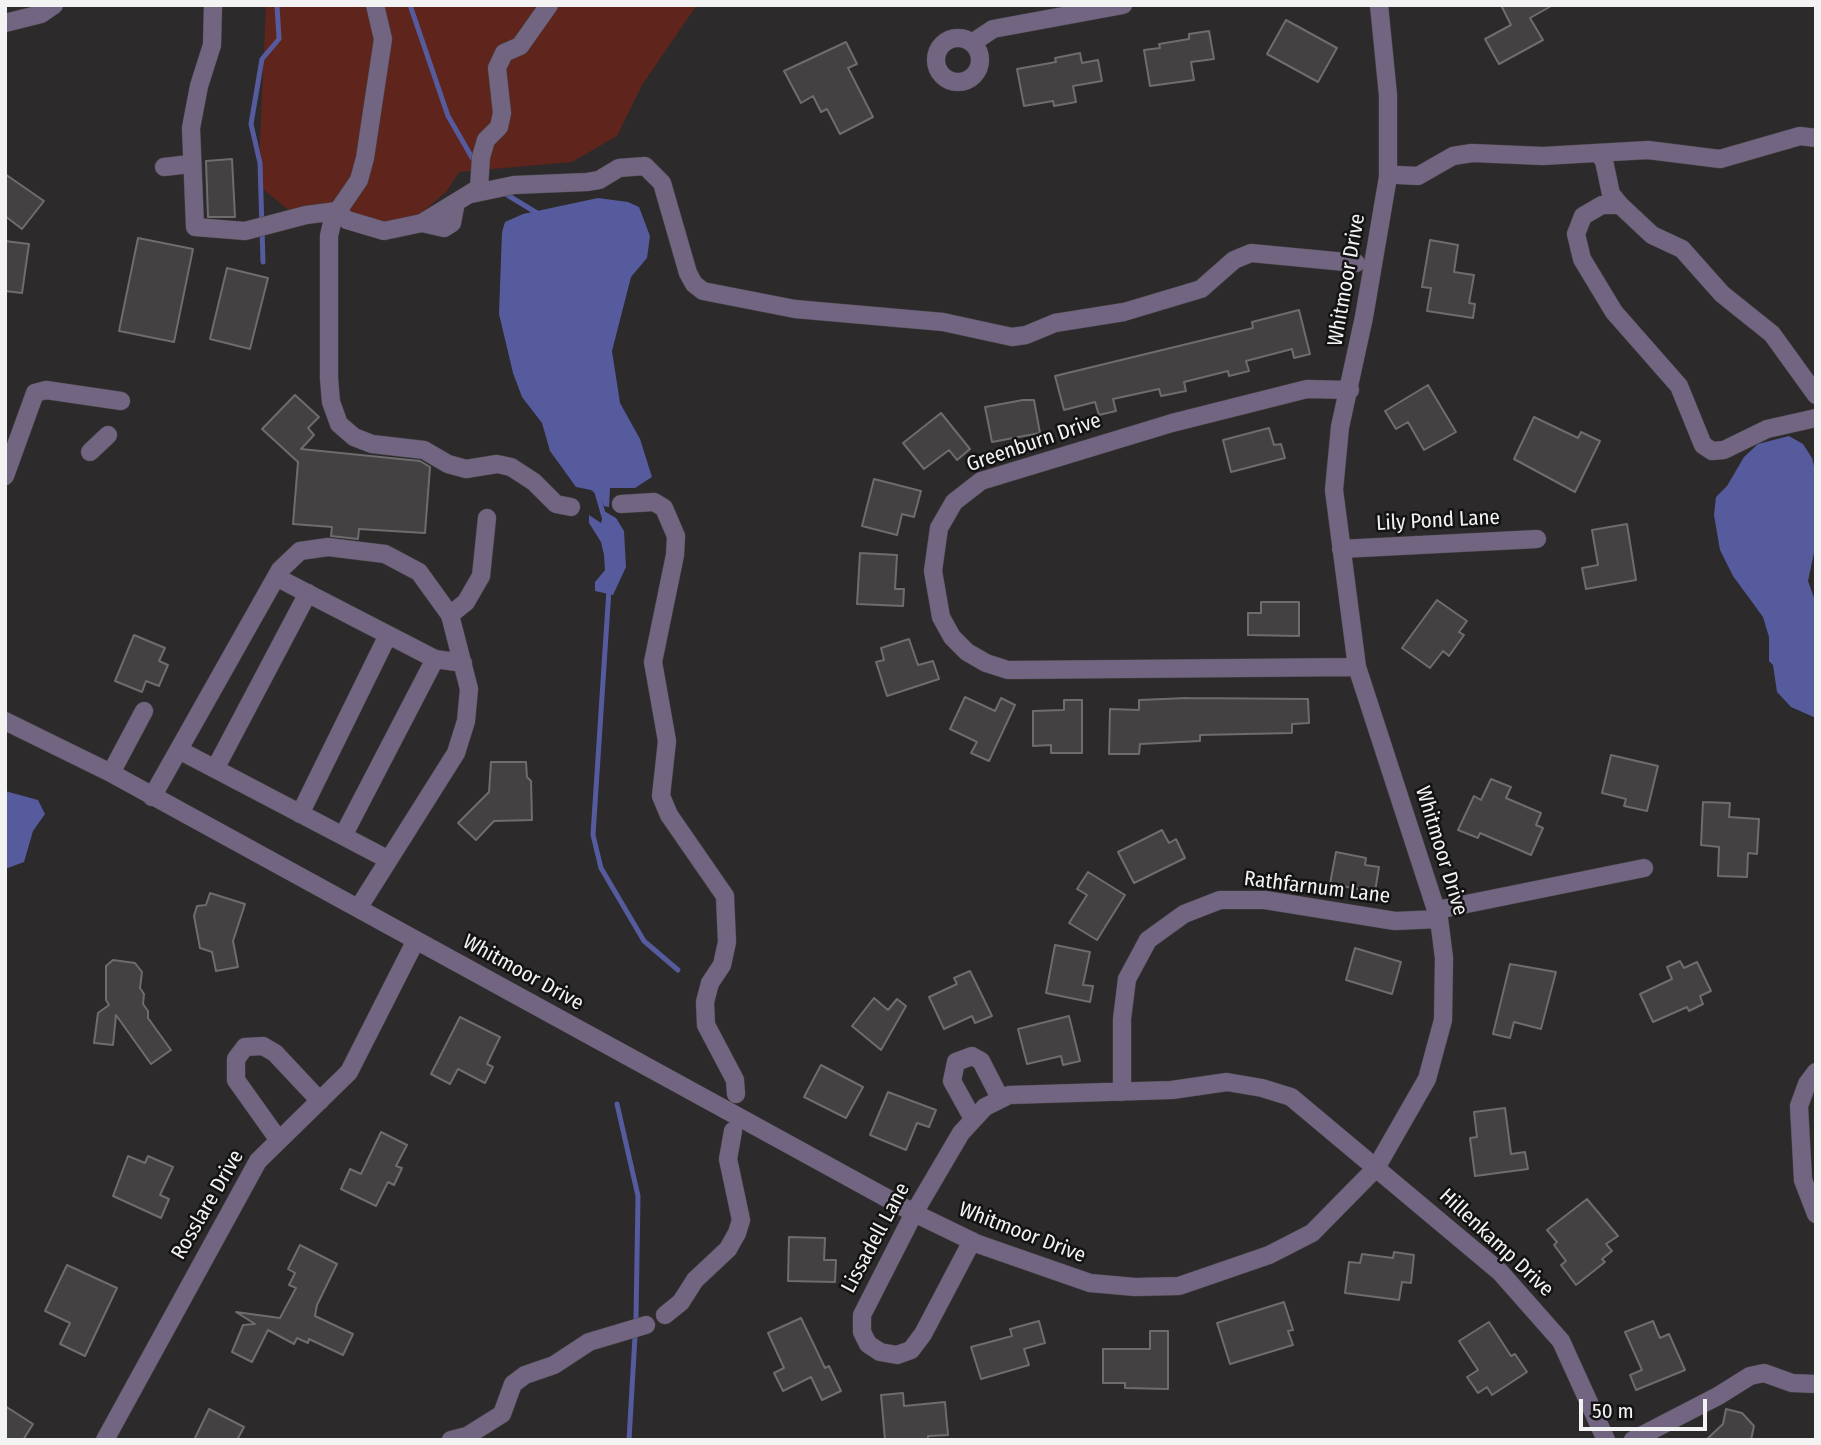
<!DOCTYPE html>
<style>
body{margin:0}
#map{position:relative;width:1821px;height:1445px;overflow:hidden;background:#2c2a2b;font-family:"Fira Sans Condensed",sans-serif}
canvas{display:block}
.frame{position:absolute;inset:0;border:7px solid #f4f3f4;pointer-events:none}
.scale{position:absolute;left:1579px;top:1399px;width:128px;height:32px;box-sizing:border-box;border:4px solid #f4f3f4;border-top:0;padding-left:9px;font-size:21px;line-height:24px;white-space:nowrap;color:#f4f3f4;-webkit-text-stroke:5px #141313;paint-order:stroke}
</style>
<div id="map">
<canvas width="1821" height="1445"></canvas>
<div class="frame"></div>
<div class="scale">50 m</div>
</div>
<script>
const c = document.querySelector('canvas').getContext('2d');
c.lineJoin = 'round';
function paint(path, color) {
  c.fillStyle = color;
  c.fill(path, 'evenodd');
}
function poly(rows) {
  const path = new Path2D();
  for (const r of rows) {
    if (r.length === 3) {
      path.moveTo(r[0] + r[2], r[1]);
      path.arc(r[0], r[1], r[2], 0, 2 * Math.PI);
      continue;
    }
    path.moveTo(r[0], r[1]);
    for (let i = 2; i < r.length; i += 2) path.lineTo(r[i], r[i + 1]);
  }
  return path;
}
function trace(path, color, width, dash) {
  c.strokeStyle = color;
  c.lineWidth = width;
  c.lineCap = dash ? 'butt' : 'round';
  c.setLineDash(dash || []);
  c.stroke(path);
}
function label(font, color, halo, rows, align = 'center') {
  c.font = font + ' "Fira Sans Condensed",sans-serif';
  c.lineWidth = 5;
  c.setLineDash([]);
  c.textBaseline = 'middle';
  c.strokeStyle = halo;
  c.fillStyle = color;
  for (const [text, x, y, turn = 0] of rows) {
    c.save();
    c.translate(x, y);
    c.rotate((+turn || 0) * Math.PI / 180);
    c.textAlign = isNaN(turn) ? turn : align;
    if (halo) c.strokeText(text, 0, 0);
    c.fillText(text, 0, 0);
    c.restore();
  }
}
paint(poly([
 [266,5,697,5,642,85,617,136,572,162,459,172,447,191,417,217,384,226,287,209,258,185]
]), '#5f241c');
paint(poly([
 [598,198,628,202,639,207,650,236,647,258,631,277,612,351,620,403,640,439,652,477,635,488,610,488,609,507,604,506,600,497,591,490,576,487,550,451,542,423,522,397,513,373,499,314,502,232,505,222,523,214],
 [1789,436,1803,444,1812,458,1816,474,1816,543,1808,581,1816,603,1816,718,1791,707,1777,692,1773,665,1769,661,1769,637,1763,617,1733,576,1720,550,1714,515,1716,497,1727,486,1744,457,1758,444],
 [604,511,616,518,624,531,626,567,613,595,595,591,595,582,605,570,604,555,601,542,589,523,589,515,601,523],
 [5,791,38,800,45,814,33,831,24,862,5,869]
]), '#555b9d');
trace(poly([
 [410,5,448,116,474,161],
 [504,193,537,213],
 [263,262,260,163,251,124,262,59,279,39,277,5],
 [596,489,605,520],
 [609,589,593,835,601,868,644,941,678,970],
 [617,1104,638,1196,636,1319,629,1440]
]), '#555b9d', 5);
const building = poly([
 [1501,5,1553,5,1530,18,1543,40,1499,64,1485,39,1511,25,1501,5],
 [1286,20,1337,48,1318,82,1267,54,1286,20],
 [1209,31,1214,59,1191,62,1194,80,1150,86,1144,50,1160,48,1159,44,1189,39,1189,34,1209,31],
 [846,42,857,64,848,68,873,117,840,134,827,109,821,112,813,96,801,103,784,71,846,42],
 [1080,53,1082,63,1098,60,1102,81,1073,86,1076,102,1054,106,1053,101,1024,106,1017,69,1056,62,1055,58,1080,53],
 [232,159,235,217,208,217,206,161,232,159],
 [5,174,44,201,22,229,5,216,5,174],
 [138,238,193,249,174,342,119,331,138,238],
 [1430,240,1458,245,1454,272,1474,275,1469,303,1475,304,1473,318,1427,311,1431,288,1422,287,1430,240],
 [5,241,29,244,22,293,5,291,5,241],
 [227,268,268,278,250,349,210,339,227,268],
 [1299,310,1310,354,1294,358,1292,349,1246,361,1249,371,1229,376,1228,371,1184,382,1186,391,1161,396,1159,389,1113,399,1116,411,1099,415,1095,402,1064,410,1055,376,1253,328,1252,322,1299,310],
 [1428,385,1456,432,1424,450,1408,422,1396,429,1385,411,1428,385],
 [295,395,319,417,308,428,314,435,301,449,420,461,430,467,425,533,359,529,358,539,331,536,332,527,293,524,298,462,262,429,295,395],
 [1023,400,1034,400,1040,433,992,442,985,407,1023,400],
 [941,413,970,449,957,460,949,450,924,469,903,443,941,413],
 [1534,417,1578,438,1581,432,1600,441,1575,492,1514,459,1534,417],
 [1269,428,1274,445,1281,444,1285,458,1231,472,1223,440,1269,428],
 [874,479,921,491,914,517,902,514,897,535,862,526,874,479],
 [1627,524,1636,580,1586,589,1582,568,1598,565,1592,530,1627,524],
 [860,553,897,555,895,589,904,589,903,606,857,604,860,553],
 [1437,600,1467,621,1459,632,1464,635,1449,656,1443,651,1430,668,1402,648,1437,600],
 [1261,602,1299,602,1299,636,1248,635,1248,613,1261,613,1261,602],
 [134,635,165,648,159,661,168,665,159,686,146,681,142,692,115,681,134,635],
 [909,639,918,665,933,661,939,679,887,696,876,662,884,660,881,648,909,639],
 [965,697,995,711,1001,698,1015,705,989,761,971,753,977,742,950,729,965,697],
 [1187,698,1308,699,1309,723,1292,724,1292,733,1200,735,1200,741,1140,744,1139,754,1109,754,1110,709,1139,710,1139,700,1187,698],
 [1064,700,1082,700,1082,753,1051,753,1051,745,1033,746,1033,711,1064,710,1064,700],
 [1611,755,1658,766,1647,811,1624,806,1626,799,1602,793,1611,755],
 [491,762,526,762,527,777,531,781,532,820,494,821,476,840,458,823,489,792,491,762],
 [1491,779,1511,787,1506,798,1541,813,1536,825,1543,828,1531,855,1480,833,1478,838,1458,830,1474,796,1481,800,1491,779],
 [1703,802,1730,803,1729,817,1759,819,1757,854,1748,853,1747,877,1718,876,1719,847,1701,845,1703,802],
 [1162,830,1169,843,1176,839,1185,858,1134,883,1118,852,1162,830],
 [1336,852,1366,858,1365,865,1379,867,1375,892,1330,884,1336,852],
 [1088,872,1125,895,1097,940,1069,923,1087,895,1077,889,1088,872],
 [210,893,245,904,233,941,238,967,216,971,212,952,200,948,194,916,197,906,206,905,210,893],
 [1055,945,1090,952,1083,985,1093,986,1090,1002,1046,993,1055,945],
 [1355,948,1401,962,1392,994,1346,980,1355,948],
 [113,960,135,963,142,972,140,988,144,994,143,1004,148,1011,148,1018,171,1050,151,1064,116,1015,113,1045,94,1043,98,1013,109,1005,106,1000,106,966,113,960],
 [1680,961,1684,968,1697,962,1711,991,1700,996,1703,1004,1689,1011,1687,1007,1653,1022,1640,994,1672,979,1667,967,1680,961],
 [1510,964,1556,972,1541,1029,1514,1022,1510,1038,1493,1034,1510,964],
 [970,971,992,1016,975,1023,972,1016,944,1029,929,997,957,984,954,978,970,971],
 [874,998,888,1010,897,999,906,1006,881,1050,852,1026,874,998],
 [1069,1016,1080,1061,1063,1065,1061,1056,1027,1064,1018,1029,1069,1016],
 [460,1017,500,1037,487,1064,493,1067,485,1083,458,1069,450,1084,431,1074,460,1017],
 [821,1065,863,1087,846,1118,804,1097,821,1065],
 [888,1092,936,1110,929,1127,917,1123,906,1150,870,1135,888,1092],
 [1505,1108,1511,1154,1525,1152,1528,1169,1475,1176,1470,1138,1477,1137,1474,1112,1505,1108],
 [381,1132,407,1145,396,1166,402,1168,394,1185,388,1182,376,1206,341,1189,350,1169,361,1174,381,1132],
 [128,1156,145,1163,148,1156,173,1167,160,1195,169,1199,161,1218,113,1196,128,1156],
 [1587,1199,1618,1236,1606,1244,1612,1251,1602,1259,1605,1262,1576,1285,1561,1265,1566,1261,1554,1245,1557,1242,1547,1230,1587,1199],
 [789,1237,825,1238,824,1260,836,1260,835,1282,788,1281,789,1237],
 [300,1245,337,1264,317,1305,315,1316,353,1334,343,1355,309,1339,308,1343,297,1338,294,1344,268,1330,252,1362,232,1352,243,1325,255,1324,236,1312,280,1318,296,1288,289,1285,295,1273,288,1269,300,1245],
 [1394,1252,1414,1255,1411,1283,1402,1282,1399,1300,1345,1293,1349,1262,1360,1263,1362,1254,1393,1258,1394,1252],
 [67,1265,117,1288,85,1356,60,1344,70,1323,45,1311,67,1265],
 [1284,1302,1293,1330,1288,1331,1293,1345,1230,1364,1217,1323,1284,1302],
 [801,1318,825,1368,829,1366,841,1391,822,1400,811,1377,783,1391,774,1373,784,1368,768,1333,801,1318],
 [1039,1321,1045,1343,1024,1349,1029,1365,981,1379,971,1347,1012,1336,1010,1329,1039,1321],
 [1653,1321,1660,1338,1669,1334,1685,1370,1636,1390,1630,1375,1642,1370,1625,1332,1653,1321],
 [1489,1322,1511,1356,1515,1354,1527,1372,1492,1395,1487,1387,1478,1393,1467,1377,1478,1370,1459,1341,1489,1322],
 [1150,1331,1168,1331,1168,1389,1125,1388,1125,1383,1103,1383,1103,1349,1150,1349,1150,1331],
 [903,1393,904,1406,945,1402,948,1435,928,1436,928,1440,885,1440,881,1395,903,1393],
 [5,1406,33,1424,23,1440,5,1440,5,1406],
 [209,1409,244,1427,237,1440,194,1440,209,1409],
 [1726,1409,1742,1413,1754,1426,1751,1440,1706,1440,1723,1424,1726,1409]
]);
paint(building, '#444142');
trace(building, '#6f6c6d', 2);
const minor = poly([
 [213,5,212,45,199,86,191,128,195,227,245,231,306,215,337,211,347,220,384,231,422,223,479,188,481,157,486,140,499,127,502,113,497,68,504,53,520,46,549,5],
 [375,5,383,39,365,158,359,180,333,218,329,236,329,378,331,402,339,424,354,437,372,444,424,450,448,464,466,469,497,464,511,467,534,482,556,504,571,507],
 [5,23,41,14,54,5],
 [958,60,22],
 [972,43,993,29,1123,5],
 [1599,154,1604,161,1611,194,1620,205,1652,235,1682,249,1722,294,1772,334,1816,395],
 [164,167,190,164],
 [1398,175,1418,176,1453,156,1472,153,1543,156,1648,150,1720,159,1800,136,1816,138],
 [471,194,514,185,587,182,599,180,619,168,645,166,662,183,688,273,694,284,703,291,795,309,943,322,1012,337,1026,335,1055,323,1124,312,1201,289,1234,260,1251,253,1356,263],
 [1620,205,1602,205,1583,216,1576,234,1582,259,1614,312,1679,386,1703,445,1712,451,1724,450,1767,429,1816,418],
 [422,223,444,228,452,223,456,202],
 [1350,390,1307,389,1172,423,981,481,954,502,939,528,933,571,941,617,952,637,967,652,986,663,1008,670,1357,667],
 [90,452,108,435],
 [5,476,35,393,46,390,121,401],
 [621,504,654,502,664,508,676,536,675,555,653,662,667,741,661,796,669,815,725,896,727,942,722,965,710,983,705,1002,706,1025,735,1080,736,1094],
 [1341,549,1537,539],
 [276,577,435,659,463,663],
 [450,615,466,602,481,576,487,518],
 [5,721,111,773,914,1213,978,1244,1090,1283,1135,1287,1179,1286,1269,1255,1312,1233,1376,1168,1427,1079,1443,1020,1444,958,1439,919,1357,667,1334,490,1340,427,1364,317,1388,177,1388,95,1379,5],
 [179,750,387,859],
 [215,769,308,593],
 [111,773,144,711],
 [152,797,280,570,300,551,328,547,385,554,419,572,450,615,469,689,466,721,456,753,359,907],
 [300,814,388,635],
 [343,836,435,659],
 [1437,910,1644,868],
 [1816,1072,1807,1084,1799,1106,1803,1180,1816,1214],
 [1122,1092,1122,1019,1127,979,1148,940,1184,914,1220,900,1265,900,1395,921,1439,919],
 [973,1119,952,1081,956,1062,972,1056,981,1061,1000,1098],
 [278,1139,236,1080,236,1059,245,1047,263,1046,275,1053,320,1101],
 [972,1241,923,1334,911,1350,897,1355,880,1352,868,1344,862,1332,862,1315,914,1213,961,1133,985,1107,1009,1095,1172,1090,1227,1082,1262,1088,1291,1097,1500,1272,1561,1341,1606,1440],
 [665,1315,681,1302,695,1280,728,1249,737,1233,741,1220,728,1159,733,1131],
 [105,1440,258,1161,349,1072,416,940],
 [451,1440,467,1436,502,1414,513,1384,525,1375,554,1365,589,1342,646,1325],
 [1633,1440,1718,1396,1750,1376,1764,1373,1792,1383,1816,1384]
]);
trace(minor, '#484647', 19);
trace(minor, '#726582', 18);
label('21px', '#f4f3f4', '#141313', [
 ["Whitmoor Drive",1347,280,-80],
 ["Greenburn Drive",1034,443,-19],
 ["Lily Pond Lane",1438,521,-3],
 ["Whitmoor Drive",1441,851,73],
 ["Rathfarnum Lane",1317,888,7],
 ["Whitmoor Drive",523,973,29],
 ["Rosslare Drive",208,1205,-60],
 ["Whitmoor Drive",1022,1233,21],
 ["Lissadell Lane",876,1238,-62],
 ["Hillenkamp Drive",1496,1243,43]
]);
</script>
